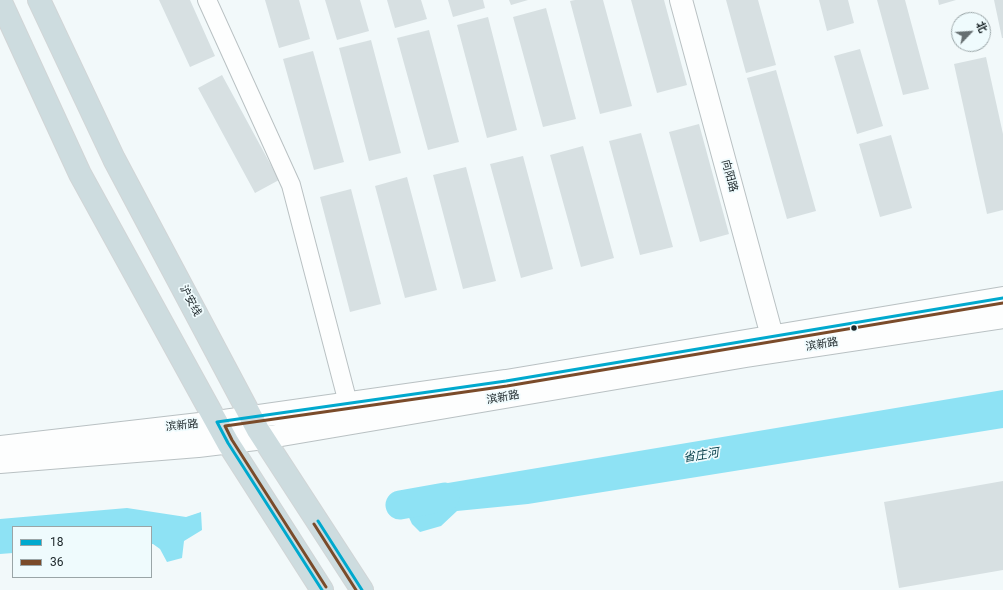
<!DOCTYPE html>
<meta charset="utf-8">
<style>
body{margin:0}
#map{position:relative;width:1003px;height:590px;overflow:hidden;background:#f2f9fa;font-family:Roboto,"Noto Sans SC",sans-serif}
canvas{display:block}
.legend{position:absolute;left:12px;top:526px;width:140px;height:52px;box-sizing:border-box;background:#effbfd;border:1px solid #9aa5a7;margin:0;padding:5px 7px;list-style:none;font-size:12px;color:#1a2427}
.legend li{display:flex;align-items:center;gap:8px;height:20px}
.legend b{width:20px;border:1px solid #9aa5a7}
.north{position:absolute;left:951px;top:12px;width:40px;height:40px;box-sizing:border-box;background:#effbfd;border:1px solid #9aa5a7;border-radius:50%;rotate:65deg;font-size:11px;font-weight:700;line-height:16px;text-align:center;color:#1a2427}
.north::after{content:'';display:block;margin:auto;width:14px;height:18px;background:#666f71;clip-path:polygon(50% 0,100% 100%,50% 72%,0 100%)}
</style>
<div id="map">
<canvas width="1003" height="590"></canvas>
<ul class="legend">
<li><b style="height:5px;background:#00a9ce"></b>18</li>
<li><b style="height:5px;background:#7a4b2a"></b>36</li>
</ul>
<div class="north">北</div>
</div>
<script>
const c = document.querySelector('canvas').getContext('2d');
c.lineJoin = 'round';
function paint(path, color) {
  c.fillStyle = color;
  c.fill(path, 'evenodd');
}
function poly(rows) {
  const path = new Path2D();
  for (const r of rows) {
    path.moveTo(r[0], r[1]);
    for (let i = 2; i < r.length; i += 2) path.lineTo(r[i], r[i + 1]);
  }
  return path;
}
function trace(path, color, width, dash) {
  c.strokeStyle = color;
  c.lineWidth = width;
  c.lineCap = dash ? 'butt' : 'round';
  c.setLineDash(dash || []);
  c.stroke(path);
}
function label(font, color, halo, rows, align = 'center') {
  c.font = font + ' Roboto,"Noto Sans SC",sans-serif';
  c.lineWidth = 3.5;
  c.setLineDash([]);
  c.textBaseline = 'middle';
  c.strokeStyle = halo;
  c.fillStyle = color;
  for (const [text, x, y, turn = 0] of rows) {
    c.save();
    c.translate(x, y);
    c.rotate((+turn || 0) * Math.PI / 180);
    c.textAlign = isNaN(turn) ? turn : align;
    if (halo) c.strokeText(text, 0, 0);
    c.fillText(text, 0, 0);
    c.restore();
  }
}
paint(poly([
 [1003,390,1003,428,528,504,457,511,441,526,420,532,412,524,404,507,412,489],
 [127,508,186,517,201,512,202,530,184,541,182,558,167,562,160,549,153,544,151,544,151,527,13,527,13,553,0,554,0,519]
]), '#8ee2f4');
trace(poly([
 [400,505,445,497]
]), '#8ee2f4', 29);
paint(poly([
 [159,0,190,0,215,56,190,67],
 [265,0,299,0,310,39,279,48],
 [325,0,360,0,369,31,337,40],
 [387,0,421,0,427,19,395,28],
 [448,0,483,0,485,8,453,17],
 [509,0,528,0,511,5],
 [575,0,603,0,632,106,600,114,570,1],
 [631,0,664,0,687,85,657,93],
 [726,0,758,0,776,65,746,73],
 [819,0,848,0,854,23,827,31],
 [877,0,905,0,929,89,903,95],
 [938,0,956,0,939,5],
 [994,0,1003,0,1003,38,1002,38],
 [546,8,576,119,543,127,513,17],
 [488,17,517,130,487,138,457,25],
 [429,30,459,142,428,150,397,38],
 [371,40,401,153,369,161,339,48],
 [860,49,883,126,857,134,834,56],
 [313,51,344,162,314,170,283,59],
 [986,57,1003,134,1003,210,987,214,954,64],
 [776,70,816,211,787,219,747,78],
 [222,75,279,180,255,193,198,88],
 [699,124,729,234,700,242,669,132],
 [641,133,673,247,640,255,609,141],
 [891,135,912,208,880,217,859,144],
 [583,146,614,258,581,267,550,155],
 [523,156,553,269,521,278,490,164],
 [466,167,496,281,463,289,433,175],
 [407,177,437,290,405,298,375,186],
 [351,189,381,304,350,312,320,197],
 [1003,481,1003,570,899,588,884,502]
]), '#d7e0e2');
const street = poly([
 [207,0,291,185,348,403]
]);
const secondary = poly([
 [681,0,772,336,772,351],
 [0,447,217,422,506,381,1003,298],
 [0,462,198,446,264,438,746,356,1003,317]
]);
const highway = poly([
 [0,0,80,174,228,443,322,590],
 [39,0,114,159,258,430,362,590]
]);
trace(street, '#b9c1c3', 20);
trace(secondary, '#b9c1c3', 24);
trace(highway, '#d1d5d6', 24);
trace(street, '#fdfefe', 18);
trace(secondary, '#fdfefe', 22);
trace(highway, '#cddcdf', 22);
trace(poly([
 [318,521,362,590],
 [322,590,228,443,217,422,506,381,1003,298]
]), '#00a9ce', 3);
trace(poly([
 [314,524,356,590],
 [326,587,232,440,225,426,507,386,1003,303]
]), '#7a4b2a', 3);
for (const [x, y, r, color] of [
 [854,328,3.5,"#1a2427"]
]) {
  const dot = new Path2D();
  dot.arc(x, y, r, 0, 2 * Math.PI);
  c.fillStyle = color;
  c.fill(dot);
  trace(dot, '#effbfd', 1.5);
}
label('11px', '#1a2427', '#effbfd', [
 ["向阳路",729,176,75],
 ["沪安线",190,301,62],
 ["滨新路",822,345,-9],
 ["滨新路",503,398,-10],
 ["滨新路",182,426,-6]
]);
label('italic 12px', '#023b46', '#effbfd', [
 ["省庄河",701,456,-9]
]);
</script>
